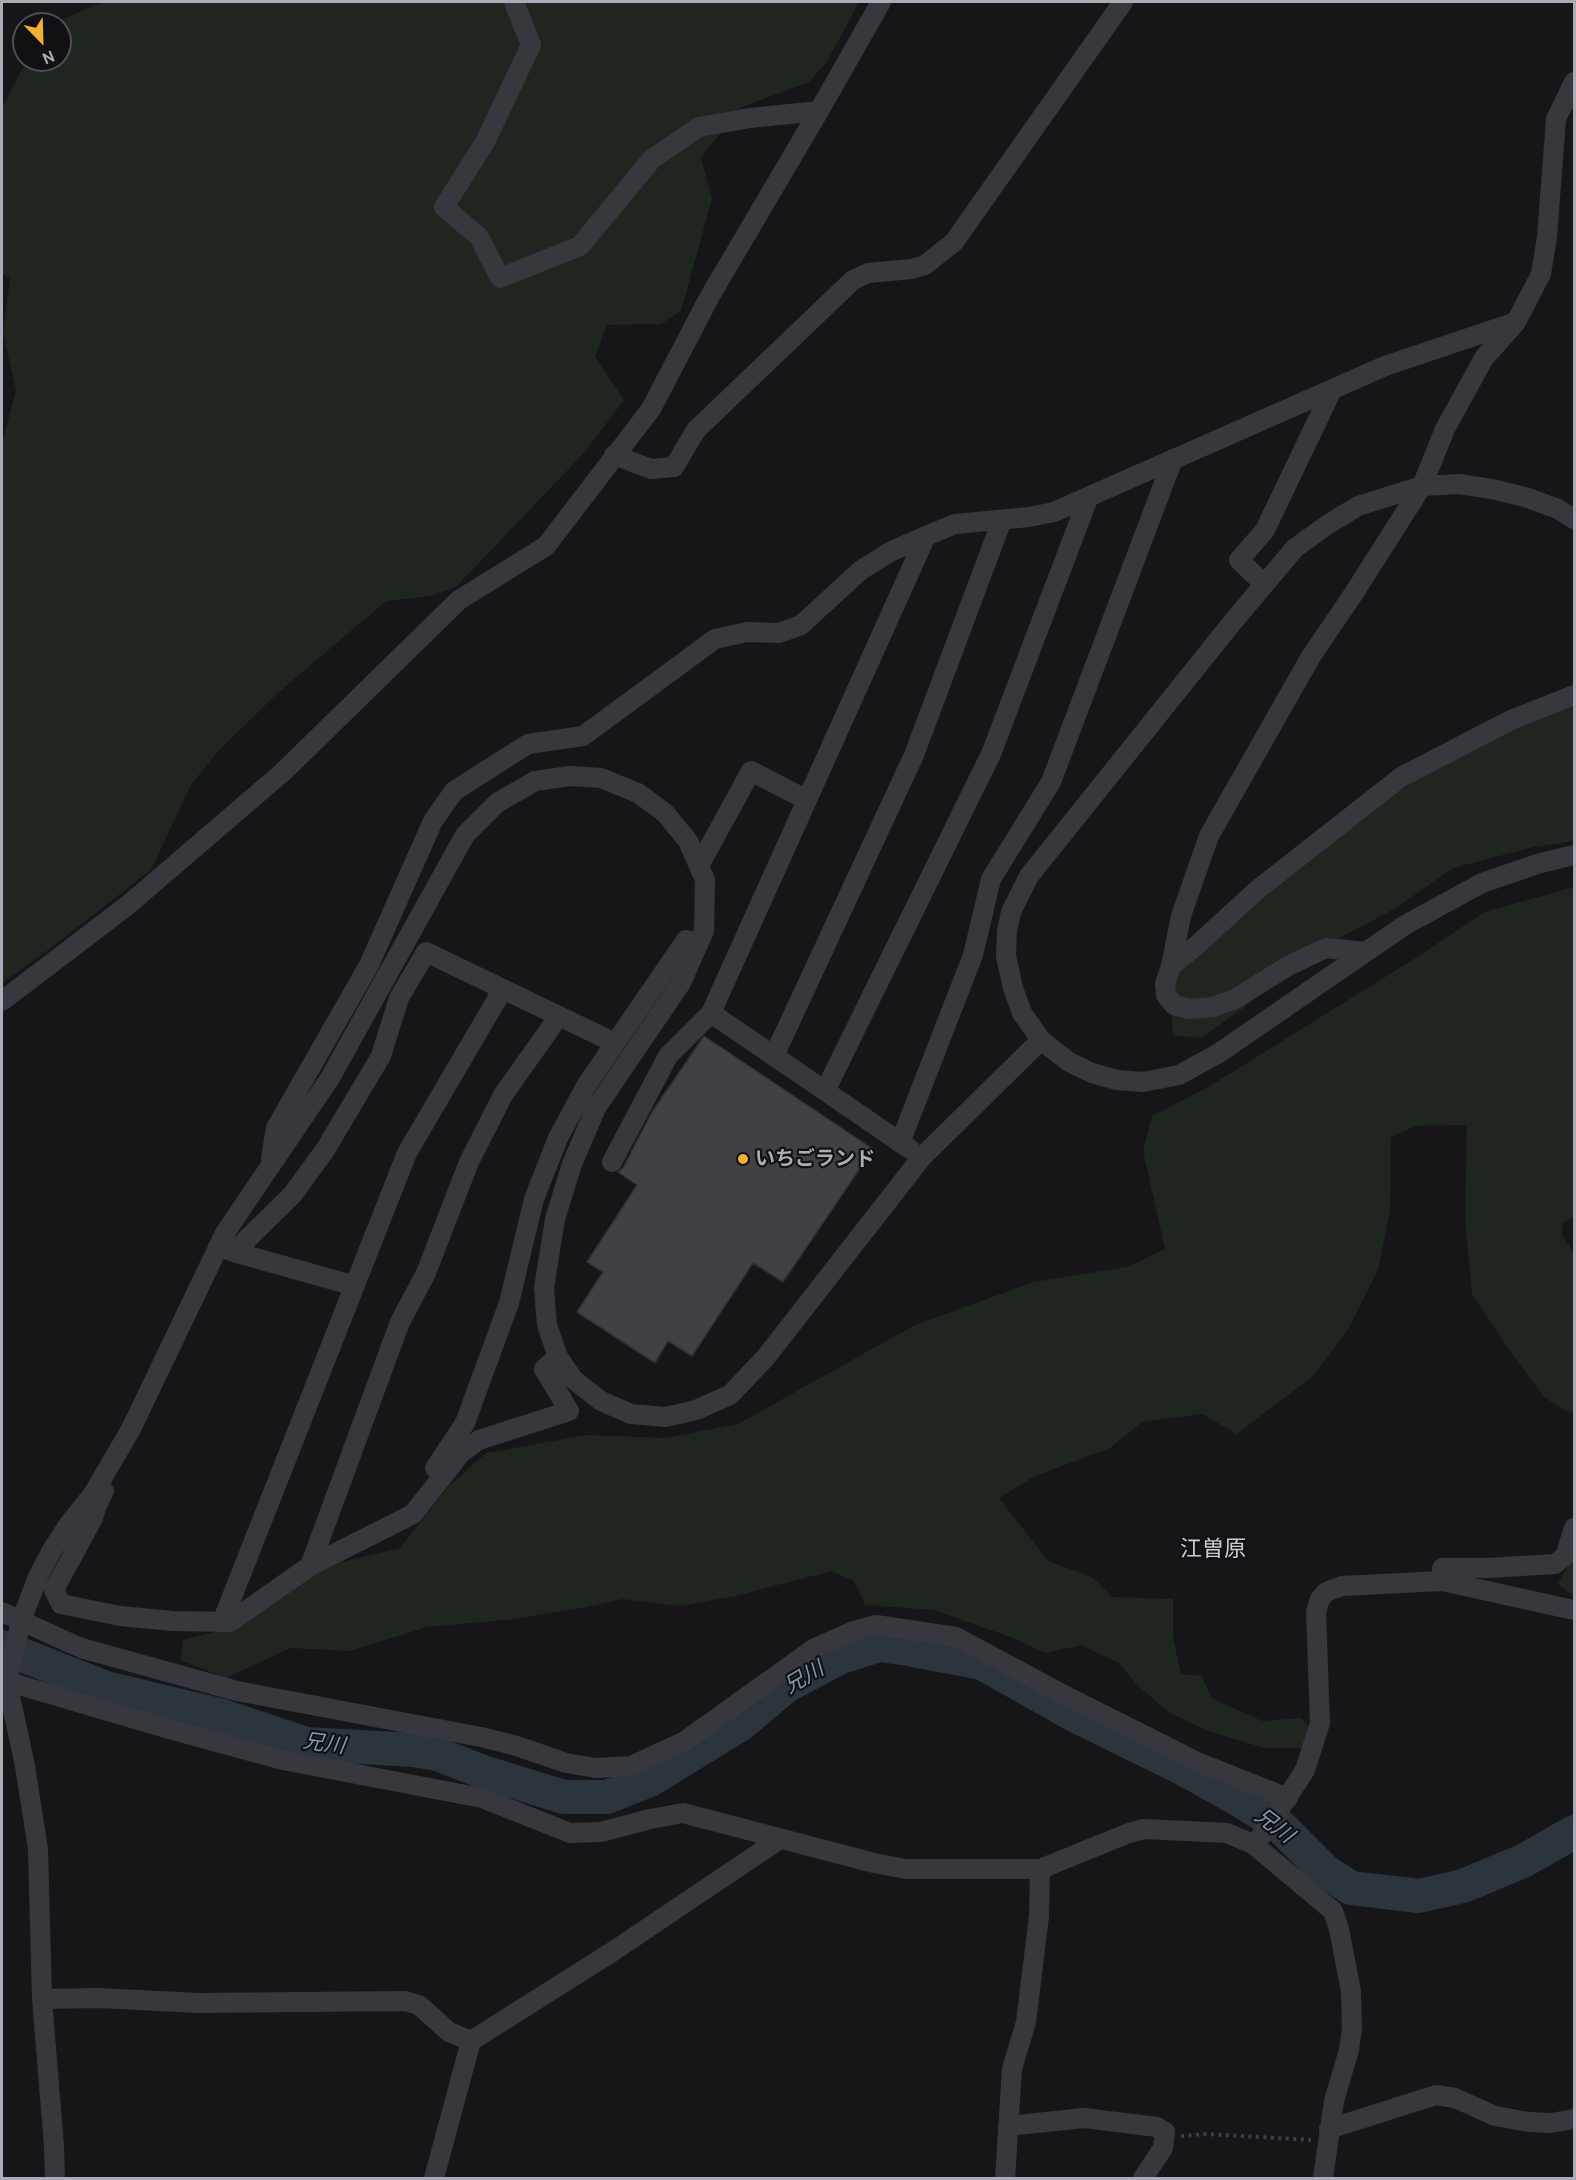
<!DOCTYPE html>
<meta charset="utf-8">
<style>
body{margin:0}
#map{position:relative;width:1576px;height:2180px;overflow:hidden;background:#161618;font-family:Cabin,sans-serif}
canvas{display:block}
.frame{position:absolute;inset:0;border:3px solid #a8adb8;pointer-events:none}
.north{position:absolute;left:12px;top:12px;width:60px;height:60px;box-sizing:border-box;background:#111113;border:2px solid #4d4f55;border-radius:50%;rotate:157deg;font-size:16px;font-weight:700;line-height:24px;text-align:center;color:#a8adb8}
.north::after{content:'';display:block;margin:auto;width:21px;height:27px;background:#f2b134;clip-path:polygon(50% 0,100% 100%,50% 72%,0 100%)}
</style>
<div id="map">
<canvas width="1576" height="2180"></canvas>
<div class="frame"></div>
<div class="north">N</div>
</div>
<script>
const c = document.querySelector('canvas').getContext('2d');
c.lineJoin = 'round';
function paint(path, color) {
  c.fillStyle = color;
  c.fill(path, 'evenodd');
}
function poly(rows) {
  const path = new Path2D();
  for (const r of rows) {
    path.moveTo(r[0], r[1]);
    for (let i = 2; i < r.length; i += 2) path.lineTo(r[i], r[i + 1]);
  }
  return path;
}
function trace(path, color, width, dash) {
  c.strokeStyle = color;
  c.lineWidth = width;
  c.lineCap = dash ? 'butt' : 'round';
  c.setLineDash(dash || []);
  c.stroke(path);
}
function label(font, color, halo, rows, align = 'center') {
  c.font = font + ' Cabin,"Noto Sans JP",sans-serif';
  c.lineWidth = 4.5;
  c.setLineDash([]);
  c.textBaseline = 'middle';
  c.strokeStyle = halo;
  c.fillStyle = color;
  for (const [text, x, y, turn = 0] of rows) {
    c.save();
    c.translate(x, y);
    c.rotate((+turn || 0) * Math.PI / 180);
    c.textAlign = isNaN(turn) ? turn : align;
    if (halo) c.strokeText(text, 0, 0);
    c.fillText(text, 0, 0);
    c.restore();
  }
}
paint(poly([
 [102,2,859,2,827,62,809,82,742,107,701,157,712,199,681,311,661,324,607,325,595,357,624,400,584,453,456,587,431,596,386,601,279,692,217,752,191,785,151,870,47,951,2,983,2,442,16,391,3,331,10,279,2,274,2,107,27,60,60,60,60,24,52,24],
 [1574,702,1574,841,1534,847,1453,868,1396,908,1305,956,1245,1007,1201,1038,1173,1035,1171,1000,1176,975,1237,915,1373,801,1498,727],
 [1574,887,1574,1218,1563,1222,1562,1236,1574,1253,1574,1411,1569,1413,1544,1397,1507,1347,1472,1294,1465,1219,1467,1125,1416,1126,1391,1137,1390,1210,1378,1270,1349,1328,1313,1376,1237,1434,1202,1414,1142,1422,1110,1448,1033,1477,999,1498,1048,1561,1092,1577,1112,1597,1173,1599,1173,1637,1181,1674,1202,1676,1211,1698,1262,1721,1301,1718,1311,1729,1304,1748,1264,1748,1208,1731,1170,1713,1138,1686,1119,1663,1081,1645,1046,1653,1013,1638,934,1610,865,1605,854,1581,832,1571,735,1596,680,1606,623,1599,587,1607,515,1619,427,1627,350,1651,291,1648,226,1678,180,1660,183,1640,237,1626,321,1567,400,1548,449,1486,486,1453,586,1435,666,1438,738,1424,915,1325,1034,1282,1127,1267,1165,1249,1143,1151,1152,1116,1210,1086,1422,954,1484,912],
 [1569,1564,1574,1564,1574,1597,1558,1584]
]), '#1e261f');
trace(poly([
 [2,1647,106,1688,219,1715,306,1744,414,1750,437,1754,486,1773,564,1797,607,1797,650,1780,741,1724,786,1686,841,1657,879,1645,908,1649,982,1663,1074,1715,1180,1767,1241,1801,1278,1824,1325,1871,1351,1888,1419,1896,1463,1886,1523,1861,1574,1832]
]), '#2c353c', 34);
const building = poly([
 [704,1036,873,1149,783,1282,753,1263,692,1356,668,1341,655,1363,577,1312,603,1272,587,1262,637,1185,618,1172,623,1168,652,1112,704,1036]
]);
paint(building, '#404145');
trace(building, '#303034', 1.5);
trace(poly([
 [1181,2136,1206,2134,1311,2140]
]), '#3d3f44', 4, [3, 4.5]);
trace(poly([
 [514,2,531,45,485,142,444,207,479,237,500,278,580,246,652,159,699,127,750,118,819,111],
 [614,455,651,469,674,467,696,430,853,280,868,273,912,269,925,265,954,242,1123,2],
 [1574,519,1558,509,1525,497,1492,489,1459,484,1422,486,1358,506,1327,525,1295,548,1231,624,1029,876,1011,912,1007,931,1006,956,1013,988,1022,1013,1041,1040,1069,1062,1092,1073,1117,1080,1143,1082,1179,1075,1219,1053,1405,925,1482,883,1537,864,1574,855],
 [1264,584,1239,560,1265,530,1332,390],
 [699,866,751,771,807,800],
 [1366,952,1326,948,1288,966,1235,999,1213,1007,1189,1009,1174,1005,1166,995,1165,984,1171,966,1181,916,1209,836,1310,658,1354,593,1422,486,1445,429,1484,358,1516,322,1541,274,1547,237,1556,119,1574,82],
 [1171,966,1196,946,1257,890,1401,777,1511,720,1574,695],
 [2,1001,128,905,283,772,459,600,546,546,651,409,710,296,819,111,881,2],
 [711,1013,910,1149],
 [774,1056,914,755,1002,520],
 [825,1091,991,754,1089,496],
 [900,1143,973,955,991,879,1051,782,1173,459],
 [271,1158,276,1128,369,965,433,821,454,791,528,744,583,736,715,639,747,632,779,633,801,625,861,570,890,552,926,536,955,524,1029,517,1054,512,1385,366,1516,322],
 [612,1162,668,1056,711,1013,926,536],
 [218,1247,234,1252,293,1194,325,1150,381,1056,399,998,426,952,615,1043],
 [234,1252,355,1286],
 [435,1468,465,1423,509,1303,534,1199,558,1138,586,1086,686,940,699,943],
 [104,1491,96,1507,93,1518,54,1590,61,1604,120,1616,173,1621,230,1622,310,1566,413,1514,461,1453,479,1440,569,1411,544,1369,558,1357],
 [310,1566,400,1322,426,1273,469,1162,503,1095,559,1016],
 [1442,1581,1442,1568,1487,1568,1555,1564,1565,1556,1574,1528],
 [2,1612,81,1648,237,1691,481,1737,517,1746,566,1763,596,1768,631,1766,685,1741,815,1648,854,1631,876,1625,956,1637,1064,1695,1197,1762,1288,1798],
 [222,1622,407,1153,503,989],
 [2,1680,169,1729,283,1760,482,1798,570,1833,601,1832,650,1819,683,1813,874,1863,906,1869,1040,1869,1129,1833,1144,1829,1227,1833,1253,1844,1333,1911,1339,1929,1351,1991,1352,2028,1349,2050,1334,2101,1323,2178],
 [1253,1844,1264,1833,1305,1770,1320,1723,1316,1612,1320,1599,1326,1592,1342,1586,1442,1581,1574,1610],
 [42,1999,99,1998,199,2003,405,2001,419,2005,449,2032,471,2041],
 [1008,2126,1084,2118,1157,2127,1165,2132,1163,2148,1143,2178],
 [1329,2129,1436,2095,1455,2098,1495,2116,1529,2122,1551,2123,1574,2119],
 [55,2178,54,2146,42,1999,38,1849,25,1766,7,1682,21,1621,38,1577,52,1550,69,1524,93,1494,131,1429,225,1233,330,1078,465,835,497,803,535,781,570,776,601,778,638,793,665,813,688,841,705,880,704,931,681,983,596,1108,572,1164,555,1219,544,1288,547,1325,558,1357,573,1379,601,1401,631,1414,666,1417,696,1410,730,1395,766,1357,922,1157,1041,1040],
 [434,2178,471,2041,612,1952,780,1839],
 [1005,2178,1012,2069,1026,2022,1039,1916,1040,1869]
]), '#37383d', 20);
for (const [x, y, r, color] of [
 [743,1159,6,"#f2b134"]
]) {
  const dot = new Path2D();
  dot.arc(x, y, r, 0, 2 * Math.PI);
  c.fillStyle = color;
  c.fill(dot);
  trace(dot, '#111113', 2);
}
label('bold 20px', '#a8adb8', '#111113', [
 ["いちごランド",755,1159]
], 'left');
label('italic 21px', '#7f9bb3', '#111113', [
 ["兄川",804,1678,-30],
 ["兄川",324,1744,8],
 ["兄川",1274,1826,37]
]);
label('22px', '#c9ccd4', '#111113', [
 ["江曽原",1213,1550]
]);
</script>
